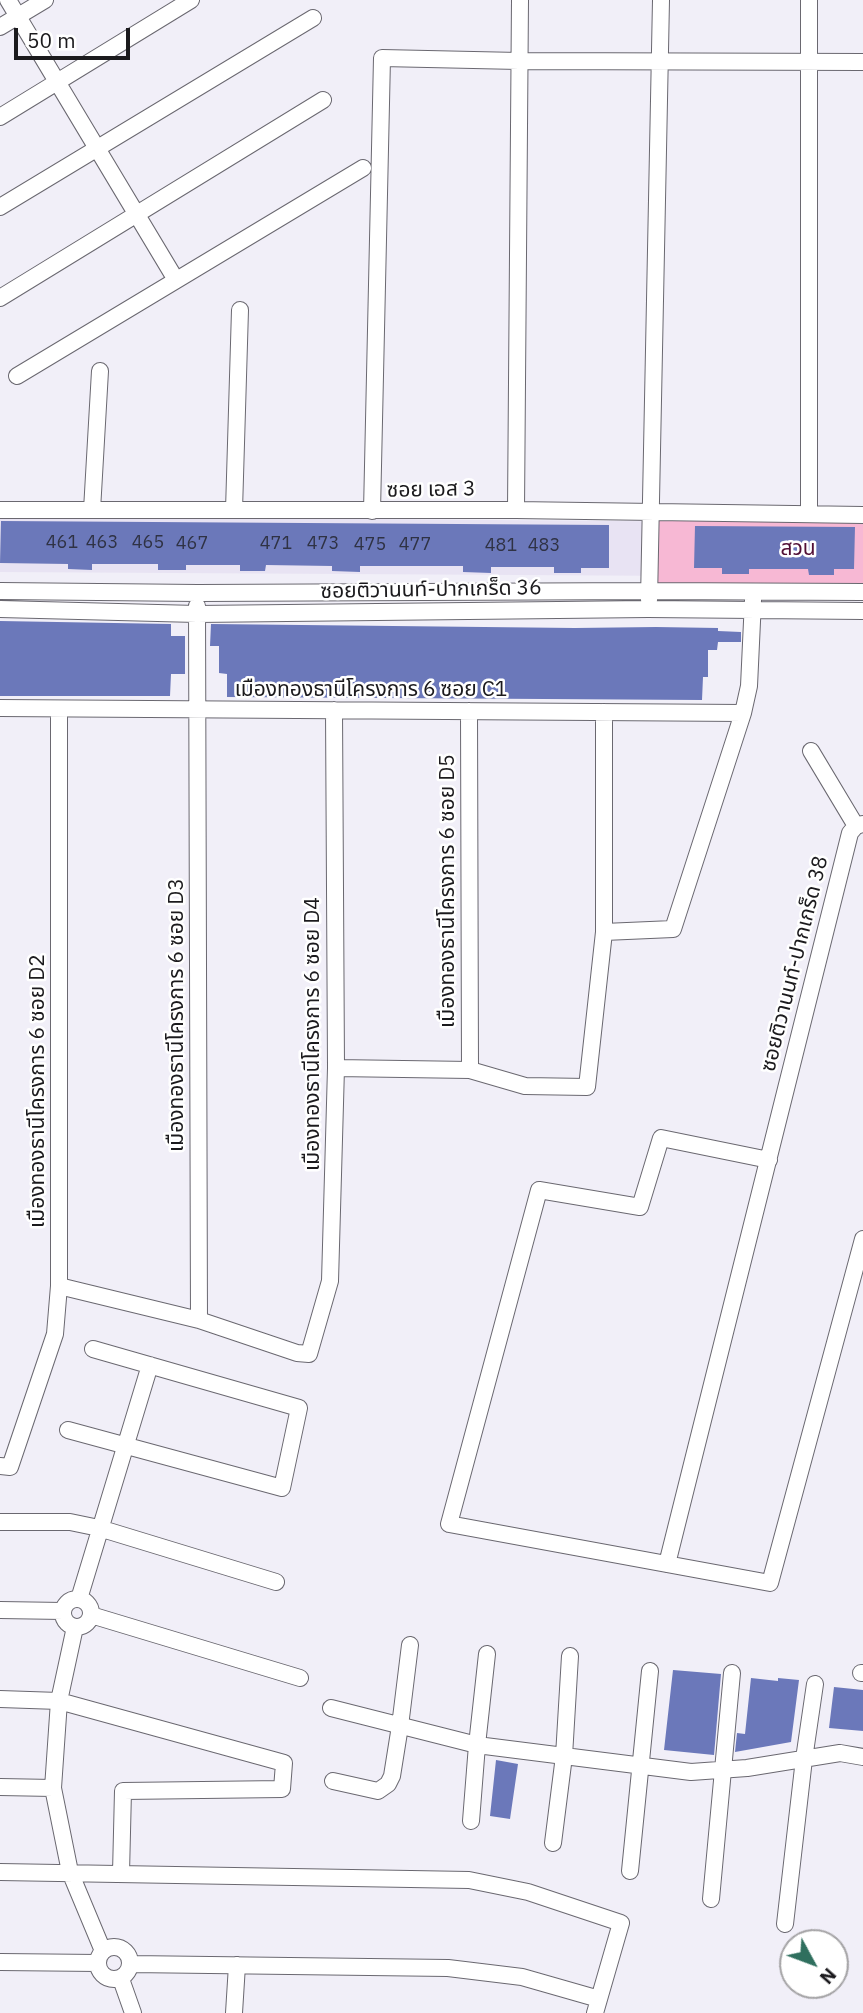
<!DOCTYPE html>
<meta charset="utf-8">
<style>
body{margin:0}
#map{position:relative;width:863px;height:2013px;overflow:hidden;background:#f1eff8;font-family:"IBM Plex Sans",sans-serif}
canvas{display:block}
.north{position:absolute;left:779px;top:1929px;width:70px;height:70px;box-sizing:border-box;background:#fff;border:2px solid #a4a3a5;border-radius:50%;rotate:131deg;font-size:19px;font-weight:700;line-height:28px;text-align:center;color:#1b1a1d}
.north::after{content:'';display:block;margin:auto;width:24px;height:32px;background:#2f6f5e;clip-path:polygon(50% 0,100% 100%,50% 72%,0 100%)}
.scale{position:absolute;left:14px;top:28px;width:116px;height:32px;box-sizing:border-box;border:4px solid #1b1a1d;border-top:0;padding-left:9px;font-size:21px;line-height:24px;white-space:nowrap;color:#1b1a1d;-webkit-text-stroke:5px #fff;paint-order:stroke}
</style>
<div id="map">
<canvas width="863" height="2013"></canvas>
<div class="north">N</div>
<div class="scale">50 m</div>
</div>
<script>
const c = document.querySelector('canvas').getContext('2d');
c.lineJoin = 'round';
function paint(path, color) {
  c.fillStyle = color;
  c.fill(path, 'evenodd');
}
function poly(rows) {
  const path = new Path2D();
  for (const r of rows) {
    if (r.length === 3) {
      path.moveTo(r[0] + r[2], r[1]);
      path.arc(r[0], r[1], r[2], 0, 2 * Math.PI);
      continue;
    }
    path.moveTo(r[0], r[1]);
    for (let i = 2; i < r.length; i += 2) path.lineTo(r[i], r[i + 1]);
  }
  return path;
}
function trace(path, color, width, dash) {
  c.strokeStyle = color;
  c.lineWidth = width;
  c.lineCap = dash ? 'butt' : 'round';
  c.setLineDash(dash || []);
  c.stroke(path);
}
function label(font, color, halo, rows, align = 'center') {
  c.font = font + ' "IBM Plex Sans","Noto Sans Thai",sans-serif';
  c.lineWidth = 5;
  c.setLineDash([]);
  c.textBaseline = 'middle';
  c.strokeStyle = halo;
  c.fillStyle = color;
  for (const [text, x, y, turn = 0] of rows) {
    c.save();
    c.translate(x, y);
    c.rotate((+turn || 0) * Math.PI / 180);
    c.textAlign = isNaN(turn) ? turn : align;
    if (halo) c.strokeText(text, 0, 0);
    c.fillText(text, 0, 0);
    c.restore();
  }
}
paint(poly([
 [0,516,863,523,863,577,0,572]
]), '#e8e3f3');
paint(poly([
 [651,513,863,515,863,584,651,583]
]), '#f7b8d4');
paint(poly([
 [1,521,609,525,609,568,581,568,581,573,554,573,554,567,491,567,491,573,463,572,463,566,360,566,360,572,332,571,332,566,266,565,265,571,240,571,240,565,186,565,186,570,158,570,158,564,92,564,92,570,68,569,68,564,0,563],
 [695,526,855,527,854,569,834,569,834,575,809,575,808,569,749,569,749,574,722,574,722,568,694,568],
 [0,621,171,624,171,636,185,636,185,674,171,674,170,696,0,696],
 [211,624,575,628,656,627,718,628,718,631,741,632,741,642,718,642,717,650,708,650,708,677,703,677,702,700,227,697,227,674,219,673,219,646,210,646],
 [673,1670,721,1674,714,1755,664,1750],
 [751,1678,778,1681,778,1678,799,1680,791,1742,735,1752,737,1733,745,1734],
 [834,1687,863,1690,863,1731,829,1728],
 [496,1760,518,1764,510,1819,490,1816]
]), '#6b78ba');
const minor = poly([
 [8,0,176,280],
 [0,27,45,0],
 [0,117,191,0],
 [0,207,313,18],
 [0,298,323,100],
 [17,376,363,168],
 [0,510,516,510,863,515],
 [92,510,100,371],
 [234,510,240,310],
 [516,510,520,0],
 [372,511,382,58,519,61,863,62],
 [809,514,809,0],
 [0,591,198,593,649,591,863,592],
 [649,600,661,0],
 [197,606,199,1320],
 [0,609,197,614,648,609,863,611],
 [0,708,743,713],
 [469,711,470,1070],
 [811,751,856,826],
 [604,932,673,929,743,713,749,686,753,600],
 [336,1068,470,1070,525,1086,587,1087,604,932,604,712],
 [769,1160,661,1138,640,1207,539,1190,449,1524,770,1583,863,1239],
 [59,1286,199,1320,297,1353,309,1354,330,1281,336,1068,334,710],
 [68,1430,282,1488,299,1408,93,1349],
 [0,1466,10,1467,55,1334,59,1286,59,709],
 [0,1522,70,1522,99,1528,276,1582],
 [667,1564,848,841,850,833,856,826,863,824],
 [79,1599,150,1365],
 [77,1613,14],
 [0,1610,63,1611],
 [91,1615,300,1678],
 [75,1627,59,1701,53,1788,70,1872,103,1951],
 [861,1673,863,1673],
 [0,1699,59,1701,284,1763,282,1789,123,1791,121,1873],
 [331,1708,477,1745,691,1772,747,1768,840,1753,863,1757],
 [333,1781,378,1791,388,1784,392,1776,400,1726,410,1645],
 [0,1787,53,1788],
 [471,1821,477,1745,487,1654],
 [553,1843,564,1756,570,1656],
 [630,1871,650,1671],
 [0,1872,469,1880,528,1892,621,1923,595,2013],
 [711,1899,732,1673],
 [785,1924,804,1759,815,1684],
 [114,1963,16],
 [0,1962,98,1963],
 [131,1964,448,1968,522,1977,599,1999],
 [121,1979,133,2013],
 [234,2013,237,1965]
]);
trace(minor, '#6a6870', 18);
trace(minor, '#fff', 16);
label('18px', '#2f3244', null, [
 ["461",62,543],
 ["463",102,543],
 ["465",148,543],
 ["467",192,544],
 ["471",276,544],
 ["473",323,544],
 ["475",370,545],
 ["477",415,545],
 ["481",501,546],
 ["483",544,546]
]);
label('21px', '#1b1a1d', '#fff', [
 ["ซอย เอส 3",431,490,-1],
 ["ซอยติวานนท์-ปากเกร็ด 36",431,590,-1],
 ["เมืองทองธานีโครงการ 6 ซอย C1",371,690],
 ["เมืองทองธานีโครงการ 6 ซอย D5",448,891,-90],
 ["ซอยติวานนท์-ปากเกร็ด 38",795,964,-76],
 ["เมืองทองธานีโครงการ 6 ซอย D3",177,1015,-90],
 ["เมืองทองธานีโครงการ 6 ซอย D4",313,1034,-90],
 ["เมืองทองธานีโครงการ 6 ซอย D2",38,1091,-90]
]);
label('21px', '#520f35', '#fff', [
 ["สวน",798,549]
]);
</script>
